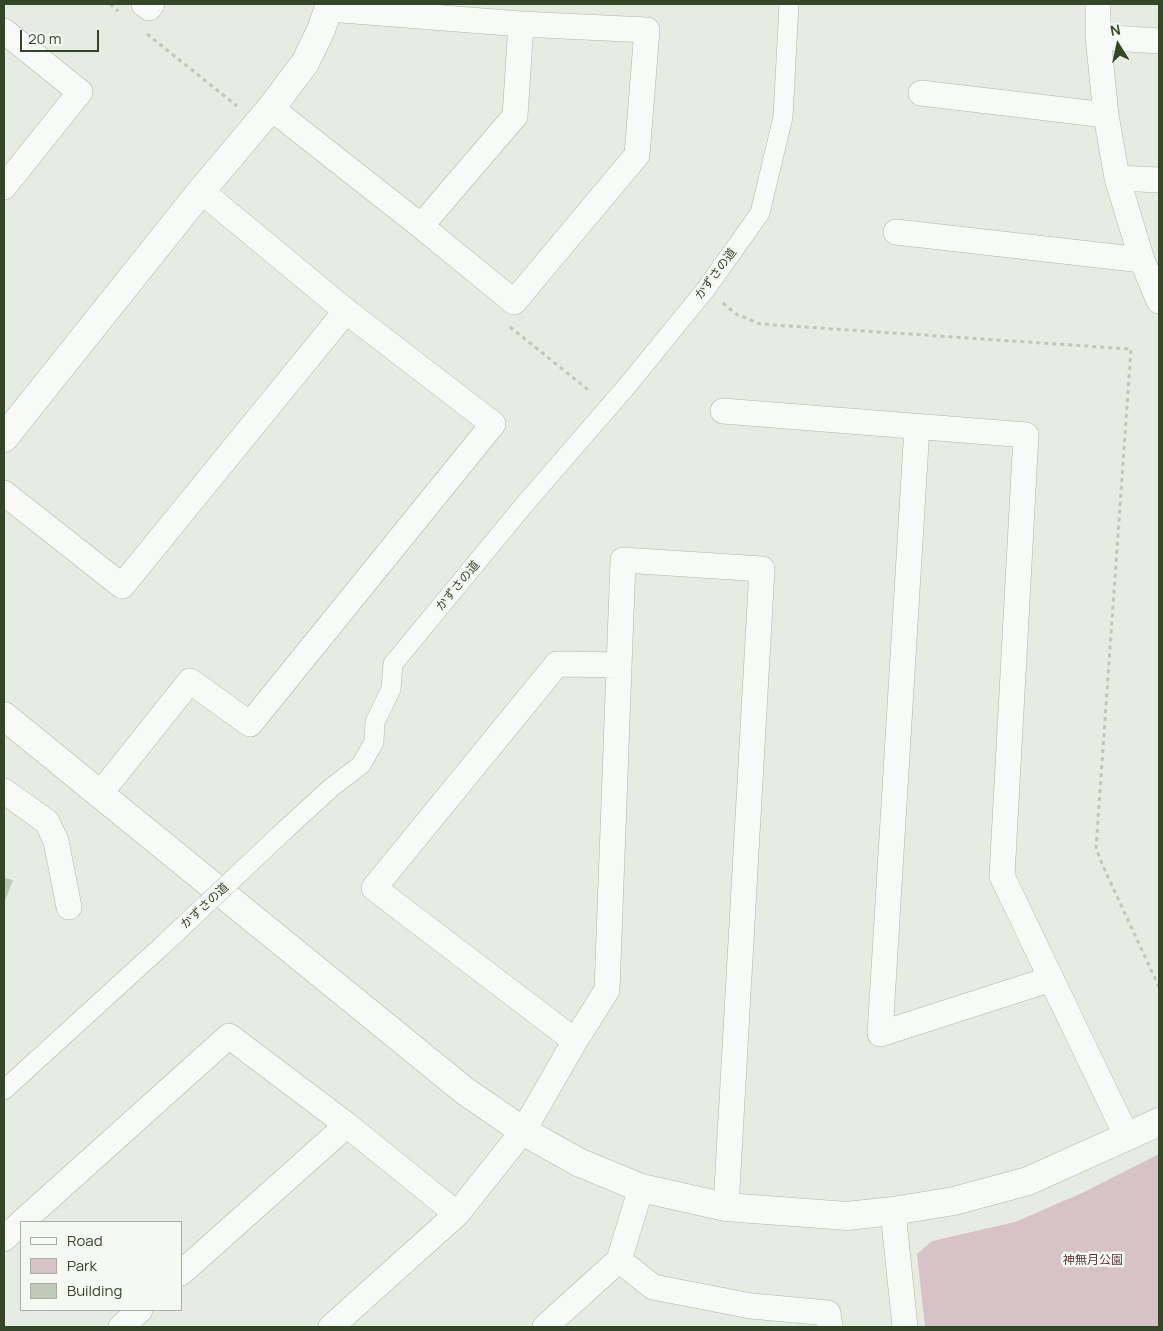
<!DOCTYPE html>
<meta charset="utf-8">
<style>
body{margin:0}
#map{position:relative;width:1163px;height:1331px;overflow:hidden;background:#e6ece2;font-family:Manrope,sans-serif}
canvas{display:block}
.frame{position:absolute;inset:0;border:5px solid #344628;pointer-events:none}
.legend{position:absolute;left:20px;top:1221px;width:162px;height:90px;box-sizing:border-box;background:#f5f9f2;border:1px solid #a8b1a1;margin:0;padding:6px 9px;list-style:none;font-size:15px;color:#344628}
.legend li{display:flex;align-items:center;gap:10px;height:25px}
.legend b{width:25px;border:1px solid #a8b1a1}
.north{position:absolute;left:1093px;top:20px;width:50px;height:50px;-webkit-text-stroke:4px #f5f9f2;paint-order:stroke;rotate:350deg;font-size:14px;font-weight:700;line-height:20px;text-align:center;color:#344628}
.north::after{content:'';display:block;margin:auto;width:18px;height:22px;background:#344628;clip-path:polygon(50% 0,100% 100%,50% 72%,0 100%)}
.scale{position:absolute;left:20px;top:30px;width:79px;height:22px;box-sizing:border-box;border:2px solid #344628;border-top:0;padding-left:6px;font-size:15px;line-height:18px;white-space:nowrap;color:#344628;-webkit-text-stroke:4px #f5f9f2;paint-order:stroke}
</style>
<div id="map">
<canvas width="1163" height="1331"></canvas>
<div class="frame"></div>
<ul class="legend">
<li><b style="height:6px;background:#f7faf6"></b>Road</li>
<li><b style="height:14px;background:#d7c2c8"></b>Park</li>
<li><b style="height:14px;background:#bfcab9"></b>Building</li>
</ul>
<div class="north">N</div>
<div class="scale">20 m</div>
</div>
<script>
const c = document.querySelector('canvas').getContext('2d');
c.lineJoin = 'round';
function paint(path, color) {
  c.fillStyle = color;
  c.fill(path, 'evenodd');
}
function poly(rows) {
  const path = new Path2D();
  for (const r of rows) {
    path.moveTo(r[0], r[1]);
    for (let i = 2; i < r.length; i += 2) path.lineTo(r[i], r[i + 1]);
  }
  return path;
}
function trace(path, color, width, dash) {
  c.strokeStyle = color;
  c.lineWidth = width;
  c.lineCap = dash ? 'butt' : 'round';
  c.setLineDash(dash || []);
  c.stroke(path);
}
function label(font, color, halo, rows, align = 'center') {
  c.font = font + ' Manrope,"Noto Sans JP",sans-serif';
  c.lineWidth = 5;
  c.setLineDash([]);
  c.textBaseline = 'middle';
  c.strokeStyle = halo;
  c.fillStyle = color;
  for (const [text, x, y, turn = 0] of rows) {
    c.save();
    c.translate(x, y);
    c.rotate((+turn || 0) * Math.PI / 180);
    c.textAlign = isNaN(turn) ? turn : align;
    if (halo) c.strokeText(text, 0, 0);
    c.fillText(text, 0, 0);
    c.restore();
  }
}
paint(poly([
 [1159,1154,1159,1327,925,1327,917,1254,932,1241,1015,1222,1082,1193]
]), '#d7c2c8');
paint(poly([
 [4,878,13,880,4,903]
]), '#bfcab9');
const pedestrian = poly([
 [286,829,332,787,361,765,374,742,375,722,391,689,393,664,524,505,627,386,706,289,760,213,783,117,789,4],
 [4,1090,163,945]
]);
const minor = poly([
 [144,4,149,8,152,4],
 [1098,4,1098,37,1106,115,1117,178,1142,260,1159,301],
 [4,31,80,92,4,187],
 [1098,37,1159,41],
 [921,93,1106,115],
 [271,108,421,226,514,302,637,155,647,30,521,24,329,9],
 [1117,178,1159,180],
 [421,226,515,116,521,24],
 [896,232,1142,260],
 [723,411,1026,435,1002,876,1127,1137],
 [917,427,880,1034,1051,979],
 [4,493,122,586,346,311,201,191],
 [4,791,47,822,56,841,69,907],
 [99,795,190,681,250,724,493,424,346,311],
 [575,1041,374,888,557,664,619,665],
 [641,1188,619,1260,653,1287,751,1306,828,1313,830,1327],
 [893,1211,905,1327],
 [22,1222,229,1036,347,1125],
 [4,1239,21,1223],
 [181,1273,347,1125,457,1214],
 [121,1327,140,1310],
 [331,1327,457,1214,523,1131,575,1041,607,990,623,560,762,569,726,1207],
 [545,1327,619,1260]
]);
const tertiary = poly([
 [4,438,201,191,271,108,305,63,321,30,330,4],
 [4,716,465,1091,523,1131,578,1162,641,1188,726,1207,847,1216,893,1211,954,1201,1028,1181,1159,1122]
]);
trace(pedestrian, '#adb7a6', 20);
trace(minor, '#adb7a6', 26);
trace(tertiary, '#adb7a6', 29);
trace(poly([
 [110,4,118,11],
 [147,34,237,106],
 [723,303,736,314,760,324,1131,349,1096,848,1102,864,1159,987],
 [510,327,591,392]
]), '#c0c8bc', 3, [4, 4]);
trace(pedestrian, '#f7faf6', 19);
trace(minor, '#f7faf6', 25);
trace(tertiary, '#f7faf6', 28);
const pedestrianBridge = poly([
 [163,945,286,829]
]);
trace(pedestrianBridge, '#adb7a6', 20, []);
trace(pedestrianBridge, '#f7faf6', 19);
label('12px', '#344628', '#f5f9f2', [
 ["かずさの道",716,274,-53],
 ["かずさの道",458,586,-50],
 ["かずさの道",205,906,-43]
]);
label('12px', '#63343e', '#f5f9f2', [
 ["神無月公園",1093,1261]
]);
</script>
